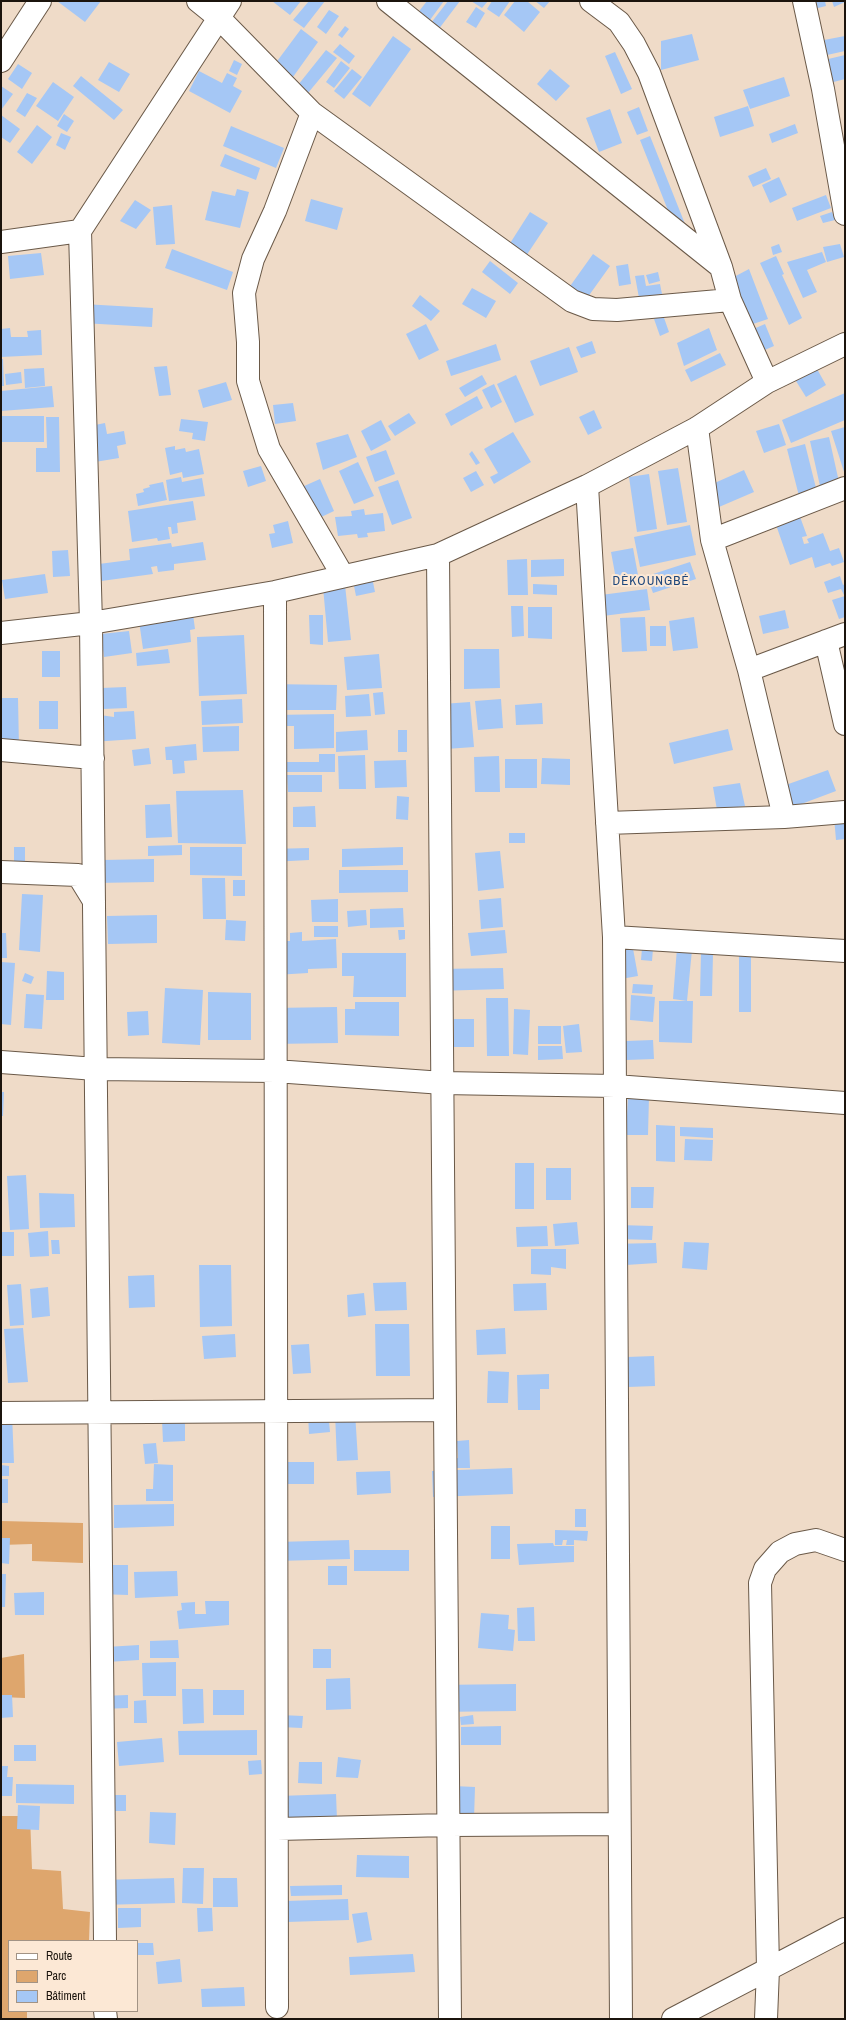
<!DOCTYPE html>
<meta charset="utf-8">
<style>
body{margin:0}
#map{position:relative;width:846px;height:2020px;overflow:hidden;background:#efdbc8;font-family:"Archivo Narrow",sans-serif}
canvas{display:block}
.frame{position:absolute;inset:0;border:2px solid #1b140d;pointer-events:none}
.legend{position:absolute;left:8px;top:1940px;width:130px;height:72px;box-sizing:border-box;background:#fce8d5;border:1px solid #a29385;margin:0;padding:5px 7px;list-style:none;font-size:12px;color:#1b140d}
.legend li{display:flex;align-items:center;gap:8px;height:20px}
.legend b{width:20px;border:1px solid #a29385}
</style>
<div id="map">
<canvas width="846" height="2020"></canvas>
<div class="frame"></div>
<ul class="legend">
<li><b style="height:5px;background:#fff"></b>Route</li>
<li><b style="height:11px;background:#dea66d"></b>Parc</li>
<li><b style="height:11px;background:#a5c7f5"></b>Bâtiment</li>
</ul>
</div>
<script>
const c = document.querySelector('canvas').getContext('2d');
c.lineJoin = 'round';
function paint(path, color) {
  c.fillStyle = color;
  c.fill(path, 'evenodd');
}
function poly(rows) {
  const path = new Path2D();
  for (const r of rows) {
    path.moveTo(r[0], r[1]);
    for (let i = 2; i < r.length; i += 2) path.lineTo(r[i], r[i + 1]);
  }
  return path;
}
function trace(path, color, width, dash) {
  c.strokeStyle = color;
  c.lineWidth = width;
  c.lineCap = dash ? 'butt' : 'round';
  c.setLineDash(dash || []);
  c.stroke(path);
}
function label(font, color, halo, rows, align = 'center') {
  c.font = font + ' "Archivo Narrow",sans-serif';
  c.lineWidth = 4;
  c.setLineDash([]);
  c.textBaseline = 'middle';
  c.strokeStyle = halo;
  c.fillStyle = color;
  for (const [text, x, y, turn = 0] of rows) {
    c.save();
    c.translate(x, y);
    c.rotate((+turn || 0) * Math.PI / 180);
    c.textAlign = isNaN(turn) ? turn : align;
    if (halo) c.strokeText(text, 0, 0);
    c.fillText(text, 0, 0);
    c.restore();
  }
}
paint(poly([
 [1,1521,83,1523,83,1563,32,1561,32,1544,1,1545],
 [24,1654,25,1698,1,1697,1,1658],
 [1,1816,30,1816,32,1869,61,1871,63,1909,90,1912,89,1941,9,1941,9,2011,27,2011,27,2019,1,2019]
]), '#dea66d');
paint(poly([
 [57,1,101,1,85,22],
 [272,1,301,1,290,15],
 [309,1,325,1,304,28,293,20],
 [427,1,444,1,424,28,413,19],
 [448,1,460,1,432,38,424,32],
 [471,1,488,1,482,8],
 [492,1,510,1,499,17,487,9],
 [515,1,527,1,540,12,524,32,504,15],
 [535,1,550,1,544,8],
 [808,1,825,1,826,6,810,10],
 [832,1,845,1,845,2,834,7],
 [476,7,485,13,476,28,466,22],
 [329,10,339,16,326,34,317,27],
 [345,26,349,29,342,38,338,35],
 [301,29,318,42,293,77,275,64],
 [692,34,699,60,661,70,661,41],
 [393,36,411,49,370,107,352,94],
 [845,36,845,51,827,55,824,40],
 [340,44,355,56,349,64,333,52],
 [326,50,337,58,308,93,298,85],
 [615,52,632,89,621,94,605,56],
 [845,55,845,79,826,84,820,61],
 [234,60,242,64,237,75,229,71],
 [341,61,350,68,334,88,326,82],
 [109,62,130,74,119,92,98,80],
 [18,64,32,73,22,89,8,79],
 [352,69,362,77,344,99,334,91],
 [550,69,570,86,556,101,537,84],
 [199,71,222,83,227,73,237,78,233,86,242,91,230,113,189,91],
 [81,76,123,110,114,120,73,86],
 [784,77,790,96,750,109,743,90],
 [53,82,74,97,58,121,36,106],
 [1,86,13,94,1,110],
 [27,93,37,98,25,117,16,111],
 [748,106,754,126,720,137,714,117],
 [639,107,648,131,637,135,627,112],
 [610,109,622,143,599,152,586,118],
 [64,114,74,121,67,132,57,126],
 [1,115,20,129,10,143,1,137],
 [795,124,798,133,772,143,769,134],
 [37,125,52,137,32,164,17,152],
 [231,126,284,148,276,168,223,146],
 [61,133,71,137,65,150,56,145],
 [650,136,689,234,679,238,640,140],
 [225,154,260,168,256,180,220,166],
 [766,168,771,179,753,187,748,176],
 [779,177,787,195,770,203,762,185],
 [237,189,249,192,240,228,205,220,212,191,235,196],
 [826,195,831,208,797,221,792,208],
 [311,199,343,208,337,230,305,221],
 [135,200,151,210,136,229,120,221],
 [172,205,175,244,156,245,153,207],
 [530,212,548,223,524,259,507,248],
 [832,212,835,220,823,223,820,216],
 [779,244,782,252,773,255,771,247],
 [840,244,844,257,827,262,823,247],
 [172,249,233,272,227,290,165,268],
 [822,252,826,262,807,270,817,292,803,298,787,262],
 [41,253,44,275,10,279,8,256],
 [593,254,610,266,585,301,568,289],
 [776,256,784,274,782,275,802,318,789,325,760,263],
 [490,261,518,283,510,294,482,272],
 [628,264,631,284,619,286,616,266],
 [749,269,768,319,750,325,732,278],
 [658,272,660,281,649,284,646,275],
 [644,275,646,286,660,284,662,294,639,298,635,276],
 [472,288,496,301,486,318,462,304],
 [420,295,440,311,431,321,412,306],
 [83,304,153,308,152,327,82,323],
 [663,315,669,332,660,336,654,319],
 [426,324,439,350,419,360,406,334],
 [765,324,774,346,760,352,751,330],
 [10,328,11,337,28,337,27,331,41,330,42,355,1,357,1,329],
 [709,328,717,350,684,366,677,343],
 [592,341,596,353,581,358,576,347],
 [496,344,501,360,451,376,446,361],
 [569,347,578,372,540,386,530,361],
 [720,353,726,365,691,382,685,370],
 [1,359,3,359,4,386,1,386],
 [167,366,171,395,159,396,154,367],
 [44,368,45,386,25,388,24,369],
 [817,369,826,385,806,397,796,381],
 [21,372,22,383,6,385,5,374],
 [482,375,487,384,465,397,459,388],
 [516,375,534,415,515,423,497,384],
 [226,382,232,400,203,408,198,390],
 [494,384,502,402,491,408,482,390],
 [52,386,54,407,1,411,1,391],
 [845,393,845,420,791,443,782,420],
 [477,396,483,408,451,426,445,414],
 [293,403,296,421,275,424,273,405],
 [594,410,602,428,588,435,579,417],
 [409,413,416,423,395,436,388,426],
 [1,416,44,416,44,442,1,442],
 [46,417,59,417,60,472,36,472,36,448,47,448],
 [181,419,208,422,205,441,192,439,193,433,179,431],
 [381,420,391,440,371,451,361,431],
 [105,423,107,434,124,431,126,444,117,446,119,458,89,463,90,426],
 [779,424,786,445,764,453,756,431],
 [845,427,845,475,831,431],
 [513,432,531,462,494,484,490,477,498,473,484,449],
 [348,434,357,457,323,470,316,443],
 [829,437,839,482,820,486,810,441],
 [805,444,817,492,799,496,787,449],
 [175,446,175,450,185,448,186,452,199,449,204,474,183,478,182,472,170,475,165,448],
 [386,450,395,474,375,482,366,457],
 [472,451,480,463,476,465,469,454],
 [358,462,374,496,354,504,339,471],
 [261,466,266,481,248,487,243,471],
 [678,468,687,522,667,525,658,471],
 [744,470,754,492,719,507,710,485],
 [476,471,484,485,471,492,463,478],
 [649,474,657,529,637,532,629,477],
 [181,477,182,482,202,478,205,496,169,501,166,480],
 [320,479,334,511,317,519,302,487],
 [398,480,412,518,392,525,378,487],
 [163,482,167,500,138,506,136,494,144,492,143,489,150,487,149,485],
 [193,501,196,520,177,523,178,533,172,534,171,527,168,527,170,539,158,541,157,538,132,542,128,511],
 [364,509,365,515,383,513,385,531,367,533,368,537,358,538,357,534,338,536,335,517,352,516,351,511],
 [799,514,807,536,802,537,804,544,809,543,807,539,823,533,830,551,839,548,844,562,832,566,830,563,815,568,812,557,790,565,775,522],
 [288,521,293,543,272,548,269,534,275,533,273,525],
 [690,525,696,555,640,567,634,537],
 [203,542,206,560,174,564,174,570,158,572,157,566,151,567,153,574,94,582,91,565,130,560,129,549,171,543,172,547],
 [633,548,638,575,616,579,611,552],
 [68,550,70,576,53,577,52,551],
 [527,559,528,595,508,595,507,560],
 [564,559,564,576,531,577,531,560],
 [690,562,696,579,653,593,647,576],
 [45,574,48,593,5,599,2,580],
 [840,576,843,585,845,584,845,594,844,595,841,589,828,593,824,582],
 [372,577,375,592,356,596,353,581],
 [533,584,557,585,557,595,533,594],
 [345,585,351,640,328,642,323,587],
 [647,589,650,610,595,617,593,596],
 [845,596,845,617,839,619,832,600],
 [511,606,523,606,524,636,512,637],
 [192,607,195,629,190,630,191,642,143,649,138,614],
 [528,607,552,607,552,639,528,638],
 [785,610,789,628,763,634,759,616],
 [309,615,323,615,323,645,310,644],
 [645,617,647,651,622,652,620,618],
 [694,617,698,648,673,651,669,621],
 [650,626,666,626,666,646,650,646],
 [129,631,132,653,104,657,101,634],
 [244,635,247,694,199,696,197,637],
 [168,649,170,663,137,666,136,653],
 [464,649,499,649,500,688,464,689],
 [42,651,60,651,60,677,42,677],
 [379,654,382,688,347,690,344,657],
 [267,684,337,685,336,710,267,710],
 [126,687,127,708,103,709,101,688],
 [383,692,385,714,375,715,373,693],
 [369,694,371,716,346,717,345,696],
 [1,698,18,698,19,748,1,748],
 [242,699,243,723,202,725,201,701],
 [501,699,503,728,478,730,475,701],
 [39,701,58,701,58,729,39,729],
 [470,702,474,747,432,750,428,705],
 [542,703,543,724,516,725,515,705],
 [134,711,136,739,92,742,100,715,114,717,114,712],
 [334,714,334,748,294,749,294,726,273,726,273,715],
 [239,726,239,751,203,752,202,727],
 [728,729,733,750,674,764,669,743],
 [367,730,368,750,336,752,336,732],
 [398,730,407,730,407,752,398,752],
 [196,744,197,760,184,761,185,773,173,774,172,760,166,760,165,747],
 [149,748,151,764,134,766,132,750],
 [319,754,335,754,335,772,286,772,286,762,319,762],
 [365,755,366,789,339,789,338,756],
 [499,756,500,792,475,792,474,757],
 [542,758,570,759,570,785,541,784],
 [505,759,537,759,537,788,505,788],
 [406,760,407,787,375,788,374,761],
 [828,770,836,791,788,809,780,787],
 [287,775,322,775,322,792,288,792],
 [740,783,745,806,717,810,713,787],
 [243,790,246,844,178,843,176,791],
 [397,796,409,797,408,820,396,819],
 [170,804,172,837,146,838,145,805],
 [315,806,316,827,293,827,293,807],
 [845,816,845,839,836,840,834,817],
 [509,833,525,833,525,843,509,843],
 [182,845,182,855,148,856,148,846],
 [14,847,25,847,25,868,14,868],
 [190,847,242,847,242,876,190,875],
 [403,847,403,865,342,867,342,849],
 [309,848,309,860,271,862,270,849],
 [500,851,504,888,478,891,475,853],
 [154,859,154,882,94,883,102,860],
 [339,870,408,870,408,892,339,893],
 [202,878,225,878,226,919,203,919],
 [233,880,245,880,245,896,233,896],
 [22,894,43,895,40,952,19,950],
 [501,898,503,927,481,929,479,900],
 [338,899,338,922,312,922,311,900],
 [403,908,404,927,370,928,370,909],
 [366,910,367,925,348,927,347,911],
 [157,915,157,943,108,944,107,916],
 [226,920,246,921,245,941,225,940],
 [314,926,338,926,338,937,314,937],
 [398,930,405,930,405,939,399,940],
 [505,930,507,953,471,956,468,933],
 [302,932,302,941,336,939,337,968,308,969,308,973,275,975,283,941,290,941,290,933],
 [1,933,6,933,7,958,1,958],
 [632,943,638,976,615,980,609,947],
 [642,948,653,949,652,961,641,960],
 [677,948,692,950,687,1001,673,999],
 [342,953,406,953,406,997,353,997,354,976,342,976],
 [701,953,713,954,712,996,700,996],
 [739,956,751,956,751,1012,739,1012],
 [1,962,15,963,11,1025,1,1024],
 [503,968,504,989,436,991,436,969],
 [47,971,64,972,64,1000,46,1000],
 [25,973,34,977,31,984,22,981],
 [633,984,653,985,652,994,632,993],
 [165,988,203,990,200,1045,162,1043],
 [208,992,251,993,251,1040,208,1040],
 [26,994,44,995,42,1029,24,1028],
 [631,995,655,997,653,1022,630,1020],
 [486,998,508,998,509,1056,487,1056],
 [659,1001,693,1001,692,1043,659,1042],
 [355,1002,399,1002,399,1036,345,1035,345,1009,355,1009],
 [337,1007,338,1043,272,1044,272,1008],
 [514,1009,530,1010,528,1055,513,1054],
 [148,1011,149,1035,128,1036,127,1012],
 [454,1019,474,1019,474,1047,454,1047],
 [579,1024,582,1052,566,1053,563,1026],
 [538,1026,561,1026,561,1044,538,1044],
 [653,1040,654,1059,626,1060,626,1041],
 [538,1046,562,1046,563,1059,538,1060],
 [1,1092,4,1092,3,1116,1,1116],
 [628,1096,649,1097,648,1135,626,1135],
 [656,1125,675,1126,675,1162,656,1161],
 [680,1127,713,1128,713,1138,680,1136],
 [685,1139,713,1140,712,1161,684,1160],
 [515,1163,534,1163,534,1209,515,1209],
 [546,1168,571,1168,571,1200,546,1200],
 [26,1175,29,1229,10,1230,7,1176],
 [631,1187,654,1187,653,1208,631,1208],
 [39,1193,74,1194,75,1227,40,1228],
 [577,1222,579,1244,555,1246,553,1224],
 [618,1225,653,1226,652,1240,618,1239],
 [547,1226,548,1246,517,1247,516,1227],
 [48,1231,49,1256,30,1257,28,1233],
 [1,1232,14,1232,14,1256,1,1256],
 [51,1240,59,1240,60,1254,52,1254],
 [684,1242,709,1243,707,1270,682,1268],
 [656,1243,657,1263,610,1266,610,1244],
 [531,1249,566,1249,566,1269,551,1267,551,1275,531,1274],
 [199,1265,231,1265,232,1326,200,1327],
 [154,1275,155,1307,129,1308,128,1276],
 [406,1282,407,1310,375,1311,373,1283],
 [546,1283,547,1310,514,1311,513,1284],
 [21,1284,24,1325,10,1326,7,1285],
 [48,1287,50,1316,32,1318,30,1289],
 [364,1293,366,1315,348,1317,347,1295],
 [375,1324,409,1324,410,1376,376,1376],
 [23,1328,28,1382,8,1383,4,1329],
 [505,1328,506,1354,477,1355,476,1330],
 [235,1334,236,1357,204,1359,202,1336],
 [309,1344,311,1373,293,1374,291,1345],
 [654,1356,655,1386,628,1387,627,1357],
 [488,1371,509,1372,508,1403,487,1403],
 [549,1374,549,1389,540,1389,540,1410,518,1410,517,1375],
 [328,1411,330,1432,309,1434,308,1413],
 [355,1412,358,1460,337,1461,335,1413],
 [1,1414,12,1414,14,1463,1,1463],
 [162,1420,185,1420,185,1441,163,1442],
 [469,1440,470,1468,437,1468,437,1459,458,1458,457,1441],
 [156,1443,158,1463,145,1464,143,1444],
 [288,1462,314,1462,314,1484,287,1484],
 [154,1464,173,1465,173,1501,146,1501,146,1489,153,1489],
 [1,1465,9,1466,9,1476,1,1476],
 [512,1468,513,1494,433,1497,432,1471],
 [390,1471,391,1493,357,1495,356,1472],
 [1,1479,8,1479,8,1503,1,1503],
 [174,1504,174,1526,114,1528,114,1505],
 [575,1509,586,1509,586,1527,575,1527],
 [491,1526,510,1526,510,1559,491,1559],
 [555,1530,588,1531,587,1541,574,1540,574,1545,566,1545,567,1540,563,1540,562,1545,555,1545],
 [1,1538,10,1538,9,1564,1,1563],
 [349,1540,350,1559,277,1561,277,1542],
 [553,1543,554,1546,574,1546,574,1562,519,1565,517,1544],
 [354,1550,409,1550,409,1571,354,1571],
 [98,1565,128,1565,128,1595,98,1594],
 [328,1566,347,1566,347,1585,328,1585],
 [177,1571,178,1596,135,1598,134,1572],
 [1,1574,6,1574,5,1607,1,1607],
 [44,1592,44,1615,15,1615,14,1593],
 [205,1601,229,1601,229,1625,179,1629,177,1611,182,1610,181,1603,195,1602,195,1614,206,1614],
 [534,1607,535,1641,518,1641,517,1608],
 [481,1613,509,1615,508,1629,515,1630,513,1651,478,1648],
 [178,1640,179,1658,150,1658,150,1641],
 [139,1645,139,1660,107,1662,106,1647],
 [313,1649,331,1649,331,1668,313,1668],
 [176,1662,176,1696,143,1696,142,1663],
 [350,1678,351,1709,326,1710,326,1679],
 [516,1684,516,1711,436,1712,436,1685],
 [182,1689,203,1689,204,1723,183,1724],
 [213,1690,244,1690,244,1715,213,1715],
 [1,1695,12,1695,13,1717,1,1718],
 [128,1695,128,1708,101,1709,100,1696],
 [146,1700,147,1723,134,1723,134,1701],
 [280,1715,303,1716,302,1728,280,1727],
 [473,1715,474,1724,461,1725,460,1717],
 [501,1726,501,1745,461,1745,461,1727],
 [257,1730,257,1755,179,1755,178,1731],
 [162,1738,164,1762,119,1766,117,1742],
 [14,1745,36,1745,36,1761,14,1761],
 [338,1757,361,1760,358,1778,336,1777],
 [261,1760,262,1774,249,1775,248,1761],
 [299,1762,322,1762,322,1784,298,1783],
 [1,1766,8,1766,7,1777,13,1777,12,1796,1,1796],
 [16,1784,74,1785,74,1804,16,1803],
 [453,1786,475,1787,474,1819,452,1818],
 [336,1794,337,1820,280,1822,279,1796],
 [104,1795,126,1795,126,1811,104,1811],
 [18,1805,40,1806,39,1830,17,1829],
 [150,1812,176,1813,175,1845,149,1843],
 [357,1855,409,1856,409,1878,356,1877],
 [183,1868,204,1868,203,1904,182,1903],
 [174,1878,175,1903,101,1905,101,1880],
 [213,1878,237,1878,238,1907,213,1907],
 [342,1885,342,1895,291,1896,290,1886],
 [348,1899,349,1920,287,1922,286,1901],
 [118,1908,141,1908,141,1927,118,1928],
 [197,1908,212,1908,213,1931,198,1932],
 [367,1912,372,1940,357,1943,352,1914],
 [137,1943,153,1943,154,1955,137,1955],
 [413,1954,415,1972,350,1975,349,1957],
 [180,1959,182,1982,158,1984,156,1962],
 [244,1987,245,2006,202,2007,201,1989]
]), '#a5c7f5');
const minor = poly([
 [198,1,219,18,312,113,572,301,593,309,617,310,730,300,767,382],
 [388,1,721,267],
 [591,1,619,22,634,44,649,73,721,267,730,300],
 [804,1,823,89,845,214],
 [1,61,40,1],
 [312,113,275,211,253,259,244,293,248,342,248,381,269,449,343,576],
 [1,242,80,231],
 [697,428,712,540,749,670,784,817],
 [587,486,614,937,621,2019],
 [712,540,845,488],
 [438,555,450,2019],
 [275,592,277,2007],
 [1,633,91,623,275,592,438,555,587,486,697,428,767,382,845,344],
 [826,641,845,724],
 [749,670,845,634],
 [1,750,93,758],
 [607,823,784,817,845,812],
 [1,872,78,875,94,901],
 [614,937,845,951],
 [1,1062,96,1069,275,1071,443,1083,615,1086,845,1103],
 [1,1413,445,1410],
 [277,1829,449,1825,619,1824],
 [105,1941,91,623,80,231,230,1],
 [105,2011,106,2019],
 [673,2019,845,1929],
 [766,2019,768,1969,760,1583,765,1569,780,1552,795,1544,816,1540,845,1550]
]);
trace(minor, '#6a5948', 24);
trace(minor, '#fff', 22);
c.letterSpacing = '1px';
label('13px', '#1d467b', '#fce8d5', [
 ["DÈKOUNGBÉ",651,582]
]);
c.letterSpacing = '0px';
</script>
